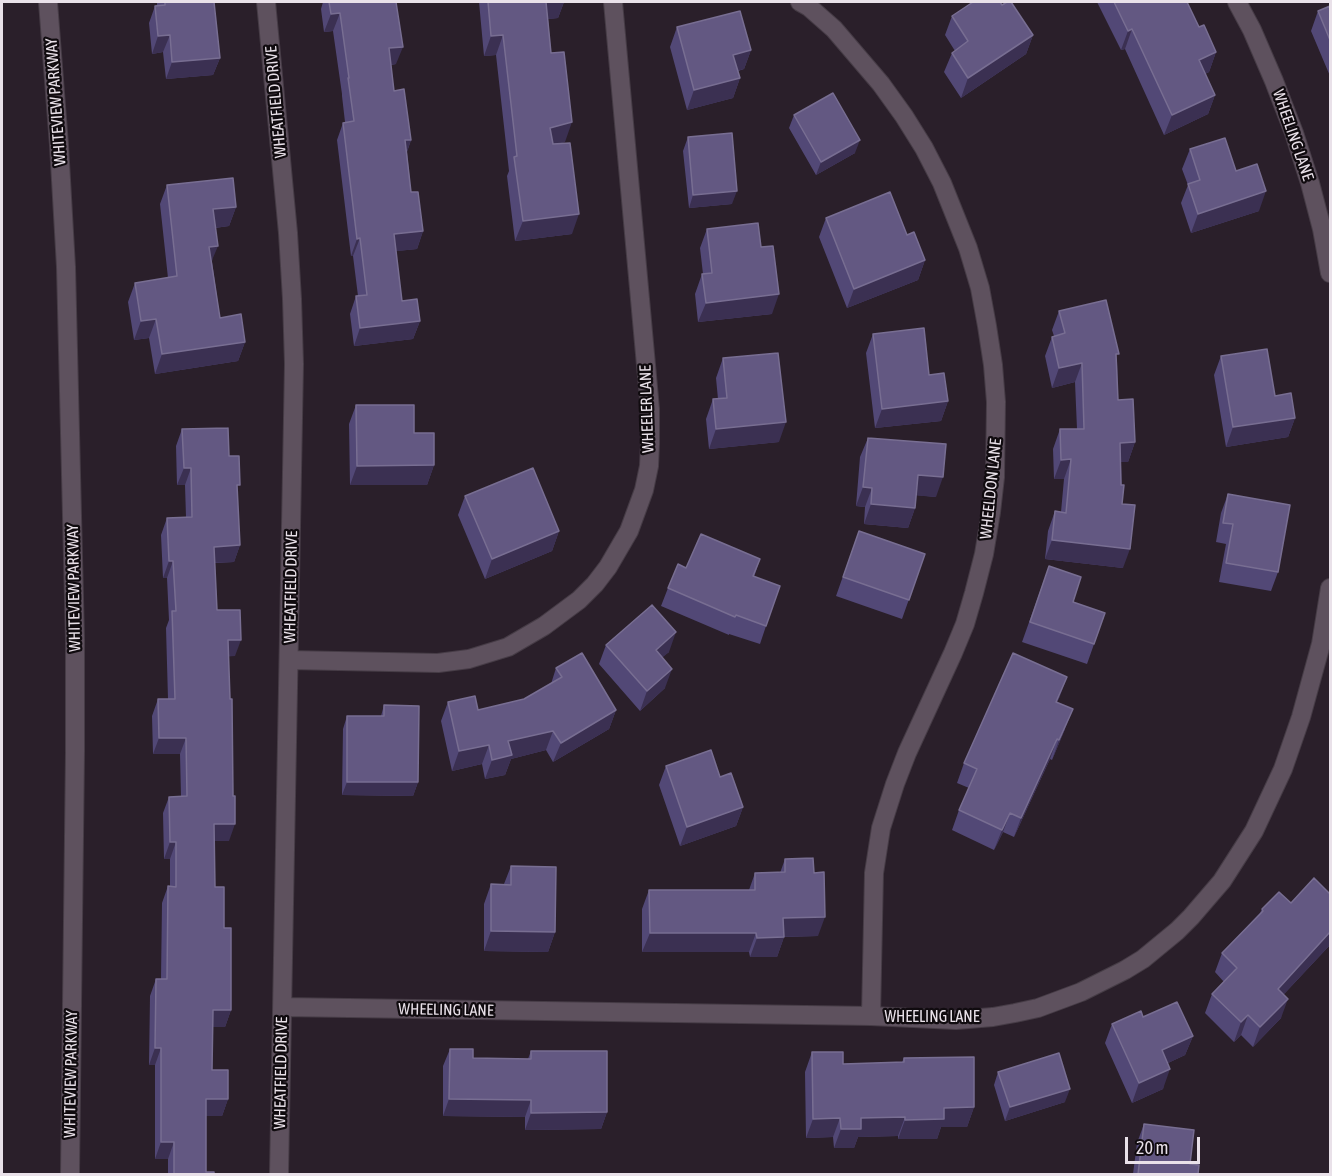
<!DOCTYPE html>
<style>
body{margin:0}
#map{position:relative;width:1332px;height:1176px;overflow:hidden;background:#2a1f2a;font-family:"Asap Condensed",sans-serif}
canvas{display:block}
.frame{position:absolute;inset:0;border:3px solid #e9e1e9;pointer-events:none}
.scale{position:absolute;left:1125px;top:1137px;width:75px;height:27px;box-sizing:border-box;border:3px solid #e9e1e9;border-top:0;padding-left:8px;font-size:18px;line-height:21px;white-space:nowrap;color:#e9e1e9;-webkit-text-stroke:4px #100b0f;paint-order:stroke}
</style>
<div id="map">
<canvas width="1332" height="1176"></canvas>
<div class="frame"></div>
<div class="scale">20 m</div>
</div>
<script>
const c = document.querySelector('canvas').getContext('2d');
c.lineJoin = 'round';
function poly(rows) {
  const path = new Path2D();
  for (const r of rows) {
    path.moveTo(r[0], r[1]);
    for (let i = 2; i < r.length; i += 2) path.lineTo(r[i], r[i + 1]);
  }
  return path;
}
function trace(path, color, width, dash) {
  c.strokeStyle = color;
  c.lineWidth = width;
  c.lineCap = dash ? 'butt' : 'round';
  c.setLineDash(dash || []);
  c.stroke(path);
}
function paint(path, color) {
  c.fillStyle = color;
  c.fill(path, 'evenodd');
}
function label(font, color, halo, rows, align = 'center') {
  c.font = font + ' "Asap Condensed",sans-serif';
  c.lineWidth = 4.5;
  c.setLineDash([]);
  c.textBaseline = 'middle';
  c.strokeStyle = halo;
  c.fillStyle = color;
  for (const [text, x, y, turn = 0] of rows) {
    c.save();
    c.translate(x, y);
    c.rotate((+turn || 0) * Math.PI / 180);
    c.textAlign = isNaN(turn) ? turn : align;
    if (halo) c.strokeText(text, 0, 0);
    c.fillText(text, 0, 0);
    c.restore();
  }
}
const minor = poly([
 [48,2,59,145,66,267,75,640,75,752,70,1174],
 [266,2,288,233,292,299,294,364,279,1174],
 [800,2,809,7,834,29,881,84,904,116,924,148,942,183,968,248,980,288,987,326,993,365,996,402,995,477,991,512,984,554,974,593,965,624,953,653,907,753,895,784,881,828,874,873,871,1016],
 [1237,2,1252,30,1274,81,1294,133,1310,183,1322,229,1330,273],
 [289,660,438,663,469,659,508,647,544,626,579,600,595,584,608,567,629,531,644,490,649,466,650,444,650,409,613,2],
 [283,1007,871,1016,956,1020,993,1017,1015,1013,1038,1008,1081,992,1125,970,1143,959,1177,931,1191,917,1222,881,1254,831,1283,769,1301,717,1321,644,1330,588]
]);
trace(minor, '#463c46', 20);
trace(minor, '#5e515e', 18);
paint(poly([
 [157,2,214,2,220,58,213,75,166,79,163,52,152,54,149,23,155,6,157,5],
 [323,2,396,2,396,64,391,65,394,91,411,140,407,152,411,192,423,231,417,249,396,251,402,301,420,321,413,339,354,346,350,314,356,296,358,296,353,256,351,256,337,140,343,123,345,122,342,96,342,94,333,31,324,32,321,9],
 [479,2,564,2,558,18,548,19,551,53,565,142,556,144,572,234,515,241,507,176,509,171,496,55,484,56],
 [1097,2,1187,2,1199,27,1216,52,1209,72,1205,74,1215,95,1208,114,1164,135,1125,49,1121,50],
 [1002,5,1033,35,1026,54,961,98,944,72,952,53,955,51,945,35,952,16],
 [1330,6,1330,76,1311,31,1318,11],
 [677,27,751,50,744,69,738,71,740,78,733,98,687,110,670,47],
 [794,115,855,153,816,175,789,128],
 [688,137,732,204,689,208,683,151],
 [1190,149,1236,171,1259,211,1191,233,1181,203,1188,185,1182,169],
 [167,185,236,207,229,226,215,228,212,262,220,318,245,342,238,361,155,374,149,338,134,340,128,302,135,283,168,278,160,204],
 [826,218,907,235,925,260,918,280,847,308,819,237],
 [707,229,761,247,772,314,698,322,695,294,702,274,703,274,700,248],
 [1059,311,1117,361,1118,400,1135,442,1128,462,1121,462,1123,568,1045,559,1048,531,1055,511,1061,512,1064,479,1054,479,1053,449,1060,429,1077,429,1075,382,1052,388,1045,356,1052,337,1054,336,1052,330],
 [873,334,929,375,948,401,941,421,875,428,866,353],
 [1221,356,1275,396,1295,418,1288,437,1226,447,1214,375],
 [723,358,779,442,709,449,706,419,713,399,718,399,716,378],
 [356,405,414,433,434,465,427,485,350,485,349,424],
 [182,429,229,456,237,493,240,545,234,562,215,563,217,610,235,656,229,656,229,841,214,841,215,887,224,928,231,1010,225,1027,212,1027,212,1070,228,1099,222,1116,206,1116,206,1172,214,1174,168,1174,168,1159,155,1159,155,1065,149,1065,150,996,156,979,161,979,162,903,168,886,170,886,170,859,164,859,163,813,169,797,181,796,180,754,153,754,152,716,158,699,168,699,166,628,169,620,167,578,163,578,161,535,167,518,186,517,185,485,177,485,176,446],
 [868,438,936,497,916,495,915,508,908,528,864,524,865,507,856,506,860,457],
 [1228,494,1278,572,1271,591,1219,582,1226,544,1216,542,1221,513],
 [465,496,559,531,552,551,485,579,458,515],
 [859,531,925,554,902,619,836,596],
 [760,559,754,577,766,626,760,644,729,634,729,635,661,606,668,588,686,568],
 [1049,566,1073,602,1105,613,1087,664,1022,642],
 [606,645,669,652,662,657,665,688,640,711,599,664],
 [556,668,616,710,609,729,553,762,546,750,511,759,505,775,485,779,482,764,452,771,441,721,448,702,478,710,524,699,551,684],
 [1060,696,1057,702,1065,729,1052,760,1050,759,1014,837,1003,832,994,850,952,830,959,810,969,788,957,783,964,763],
 [384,705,418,782,413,796,342,795,343,729,347,716,381,716],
 [666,766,720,777,743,807,736,826,680,846,659,785],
 [785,859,818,936,784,937,777,957,750,957,749,952,642,952,642,909,649,890,749,890,755,873,780,873],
 [511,866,555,932,548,952,484,951,484,904,491,884,504,884],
 [1330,894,1330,945,1284,994,1281,1018,1253,1047,1241,1035,1234,1042,1205,1013,1212,994,1224,982,1215,972,1222,953,1260,913,1262,909],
 [1143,1017,1193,1036,1185,1055,1168,1063,1163,1089,1132,1103,1105,1043,1112,1024],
 [450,1049,473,1058,528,1059,531,1051,607,1112,601,1129,525,1130,525,1117,443,1116,443,1066],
 [812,1052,843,1064,902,1062,904,1058,974,1107,967,1127,941,1127,937,1139,898,1139,898,1136,858,1137,854,1148,834,1148,833,1137,806,1138,805,1072],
 [998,1072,1065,1102,1005,1121,994,1085],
 [1144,1124,1190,1164,1198,1174,1133,1174,1137,1143]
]), '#524876');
paint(poly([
 [546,2,564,2,558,18,539,20],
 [340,13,333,31,324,32,331,14],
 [1132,29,1125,49,1121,50,1128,31],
 [170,35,163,52,152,54,158,36],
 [503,35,496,55,484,56,491,36],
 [1033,35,1026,54,961,98,968,78],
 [403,47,396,64,383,66,389,48],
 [751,50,744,69,726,74,733,55],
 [1216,52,1209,72,1192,80,1199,60],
 [220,58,213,75,166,79,172,62],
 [740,78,733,98,687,110,694,90],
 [1215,95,1208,114,1164,135,1172,115],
 [572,122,565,142,543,147,550,128],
 [405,140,411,140,405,157],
 [860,140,855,153,816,175,821,162],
 [737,191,732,204,689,208,693,195],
 [1266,191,1259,211,1191,233,1198,214],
 [236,207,229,226,206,229,213,209],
 [579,214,572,234,515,241,523,221],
 [423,231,417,249,388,252,394,234],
 [360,238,353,256,351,256,357,239],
 [218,246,210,265,209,247],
 [925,260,918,280,847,308,854,289],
 [779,294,772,314,698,322,706,303],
 [156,319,149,338,134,340,141,321],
 [420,321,413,339,354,346,360,328],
 [245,342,238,361,155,374,162,354],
 [1082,363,1075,382,1052,388,1059,368],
 [948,401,941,421,875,428,882,409],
 [1295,418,1288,437,1226,447,1233,427],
 [786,422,779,442,709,449,716,429],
 [1135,442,1128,462,1113,462,1120,443],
 [1071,459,1064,479,1054,479,1061,460],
 [434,465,427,485,350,485,357,466],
 [184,468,191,468,185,485,177,485],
 [918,475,943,477,936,497,911,495],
 [863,487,872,488,865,507,856,506],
 [871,504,915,508,908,528,864,524],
 [559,531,552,551,485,579,492,559],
 [1052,540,1130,549,1123,568,1045,559],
 [240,545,234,562,208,563,214,547],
 [169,561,173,561,167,578,163,578],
 [676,632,669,652,649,669,656,650],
 [228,640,241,640,235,656,222,657],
 [672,669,665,688,640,711,647,691],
 [1067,677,1060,696,1049,721,1056,702],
 [1073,709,1065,729,1052,760,1059,740],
 [616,710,609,729,553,762,561,743],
 [553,731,546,750,511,759,505,775,485,779,492,760,508,741],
 [159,738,186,738,180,754,153,754],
 [1057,739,1050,759,1014,837,1021,818],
 [489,745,482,764,452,771,459,751],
 [347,782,418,782,413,796,342,795],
 [743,807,736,826,680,846,687,827],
 [1010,813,1003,832,994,850,1002,830],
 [214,824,235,824,229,841,207,841],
 [170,842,176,842,170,859,164,859],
 [825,917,818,936,776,937,783,918],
 [491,931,555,932,548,952,484,951],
 [1330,932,1330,945,1284,994,1283,996,1278,989],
 [650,933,756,933,749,952,642,952],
 [784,937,777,957,750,957,757,938],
 [1288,999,1281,1018,1253,1047,1260,1027],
 [213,1010,231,1010,225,1027,207,1027],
 [1248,1015,1241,1035,1234,1042,1241,1022],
 [1193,1036,1185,1055,1155,1069,1162,1050],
 [155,1048,161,1048,155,1065,149,1065],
 [1170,1069,1163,1089,1132,1103,1139,1083],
 [1070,1089,1065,1102,1005,1121,1010,1107],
 [206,1099,228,1099,222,1116,200,1116],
 [449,1099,531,1100,525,1117,443,1116],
 [974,1107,967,1127,941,1127,937,1139,898,1139,905,1120,944,1108],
 [607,1112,601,1129,525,1130,531,1113],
 [905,1117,898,1136,858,1137,854,1148,834,1148,841,1129,861,1118],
 [840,1118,833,1137,806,1138,813,1119],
 [161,1142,174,1142,168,1159,155,1159]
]), '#3b3052');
const building = poly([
 [165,2,214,2,220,58,172,62,170,35,158,36,155,6,165,5,165,2],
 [329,2,396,2,403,47,389,48,394,91,404,89,411,140,405,140,411,192,418,192,423,231,394,234,402,301,417,299,420,321,360,328,356,296,367,295,360,238,357,239,343,123,354,121,348,78,349,78,340,13,331,14,329,2],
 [488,2,546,2,551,53,564,52,572,122,550,128,553,144,570,143,579,214,523,221,514,157,517,156,503,35,491,36,488,2],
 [973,2,1000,2,1002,5,1007,2,1011,2,1033,35,968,78,952,53,968,41,952,16,973,2],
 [1114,2,1187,2,1199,27,1204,25,1216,52,1199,60,1215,95,1172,115,1132,29,1128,31,1114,2],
 [1330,6,1330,40,1318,11,1330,6],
 [740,11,751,50,733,55,740,78,694,90,677,27,740,11],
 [833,93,860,140,821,162,794,115,833,93],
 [732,133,737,191,693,195,688,137,732,133],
 [1225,138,1236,171,1257,164,1266,191,1198,214,1188,184,1200,180,1190,149,1225,138],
 [233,178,236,207,213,209,218,246,209,247,220,318,241,314,245,342,162,354,156,319,141,321,135,283,177,276,167,185,233,178],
 [890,192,907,235,914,232,925,260,854,289,826,218,890,192],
 [758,223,761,247,773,246,779,294,706,303,702,274,712,273,707,229,758,223],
 [1106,300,1119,354,1116,354,1118,400,1133,399,1135,442,1120,443,1121,485,1124,485,1122,504,1135,505,1130,549,1052,540,1055,511,1066,513,1071,459,1061,460,1060,429,1084,429,1082,363,1059,368,1052,337,1065,333,1059,311,1106,300],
 [924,328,929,375,944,373,948,401,882,409,873,334,924,328],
 [1267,349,1275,396,1291,393,1295,418,1233,427,1221,356,1267,349],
 [778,353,786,422,716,429,713,399,727,398,723,358,778,353],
 [356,405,414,405,414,433,434,433,434,465,357,466,356,405],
 [228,428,229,456,239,456,240,485,237,485,240,545,214,547,217,610,240,610,241,640,228,640,230,699,232,699,233,796,235,796,235,824,214,824,215,887,224,887,224,928,231,928,231,1010,213,1010,212,1070,228,1070,228,1099,206,1099,206,1172,214,1172,214,1174,174,1174,174,1142,161,1142,161,1048,155,1048,156,979,167,979,168,886,176,887,176,842,170,842,169,797,187,796,186,738,159,738,158,699,175,699,172,611,176,611,173,561,169,561,167,518,192,517,191,468,184,468,182,429,228,428],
 [868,438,946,444,943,477,918,475,915,508,871,504,872,488,863,487,868,438],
 [533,468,559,531,492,559,465,496,533,468],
 [1228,494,1290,505,1278,572,1226,563,1233,524,1223,523,1228,494],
 [859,531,925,554,909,600,843,577,859,531],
 [701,534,760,559,753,576,780,586,766,626,736,615,735,617,668,588,678,564,686,568,701,534],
 [1049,566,1081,577,1073,602,1105,613,1094,644,1030,622,1049,566],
 [652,605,676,632,656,650,672,669,647,691,606,645,652,605],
 [582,653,616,710,561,743,553,731,508,741,512,755,492,760,489,745,459,751,448,702,475,696,478,710,524,699,562,677,556,668,582,653],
 [1013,653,1067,677,1056,702,1073,709,1059,740,1057,739,1021,818,1010,813,1002,830,959,810,977,769,964,763,1013,653],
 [384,705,419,706,418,782,347,782,347,716,384,716,384,705],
 [711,750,720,777,731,773,743,807,687,827,666,766,711,750],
 [813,858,814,873,824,872,825,917,783,918,784,937,757,938,756,933,650,933,649,890,755,890,755,873,785,872,785,859,813,858],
 [511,866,556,867,555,932,491,931,491,884,511,885,511,866],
 [1314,878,1330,894,1330,932,1278,989,1288,999,1260,1027,1248,1015,1241,1022,1212,994,1237,968,1222,953,1263,911,1262,909,1279,892,1291,903,1314,878],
 [1177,1002,1193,1036,1162,1050,1170,1069,1139,1083,1112,1024,1141,1011,1143,1017,1177,1002],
 [450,1049,473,1049,473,1058,531,1059,531,1051,607,1051,607,1112,531,1113,531,1100,449,1099,450,1049],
 [812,1052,843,1052,843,1064,904,1062,904,1058,974,1057,974,1107,944,1108,944,1119,905,1120,905,1117,861,1118,861,1129,841,1129,840,1118,813,1119,812,1052],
 [1059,1053,1070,1089,1010,1107,998,1072,1059,1053],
 [1144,1124,1194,1130,1190,1164,1199,1165,1198,1174,1138,1174,1144,1124]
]);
paint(building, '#635882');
trace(building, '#786e92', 1.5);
label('16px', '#e9e1e9', '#100b0f', [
 ["WHITEVIEW PARKWAY",56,102,-94],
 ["WHEATFIELD DRIVE",276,102,-95],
 ["WHEELING LANE",1293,135,71],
 ["WHEELER LANE",647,409,-92],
 ["WHEELDON LANE",991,489,-84],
 ["WHEATFIELD DRIVE",291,587,-89],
 ["WHITEVIEW PARKWAY",74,588,-91],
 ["WHEELING LANE",446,1010,1],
 ["WHEELING LANE",932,1017],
 ["WHEATFIELD DRIVE",281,1073,-89],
 ["WHITEVIEW PARKWAY",71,1074,-89]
]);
</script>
